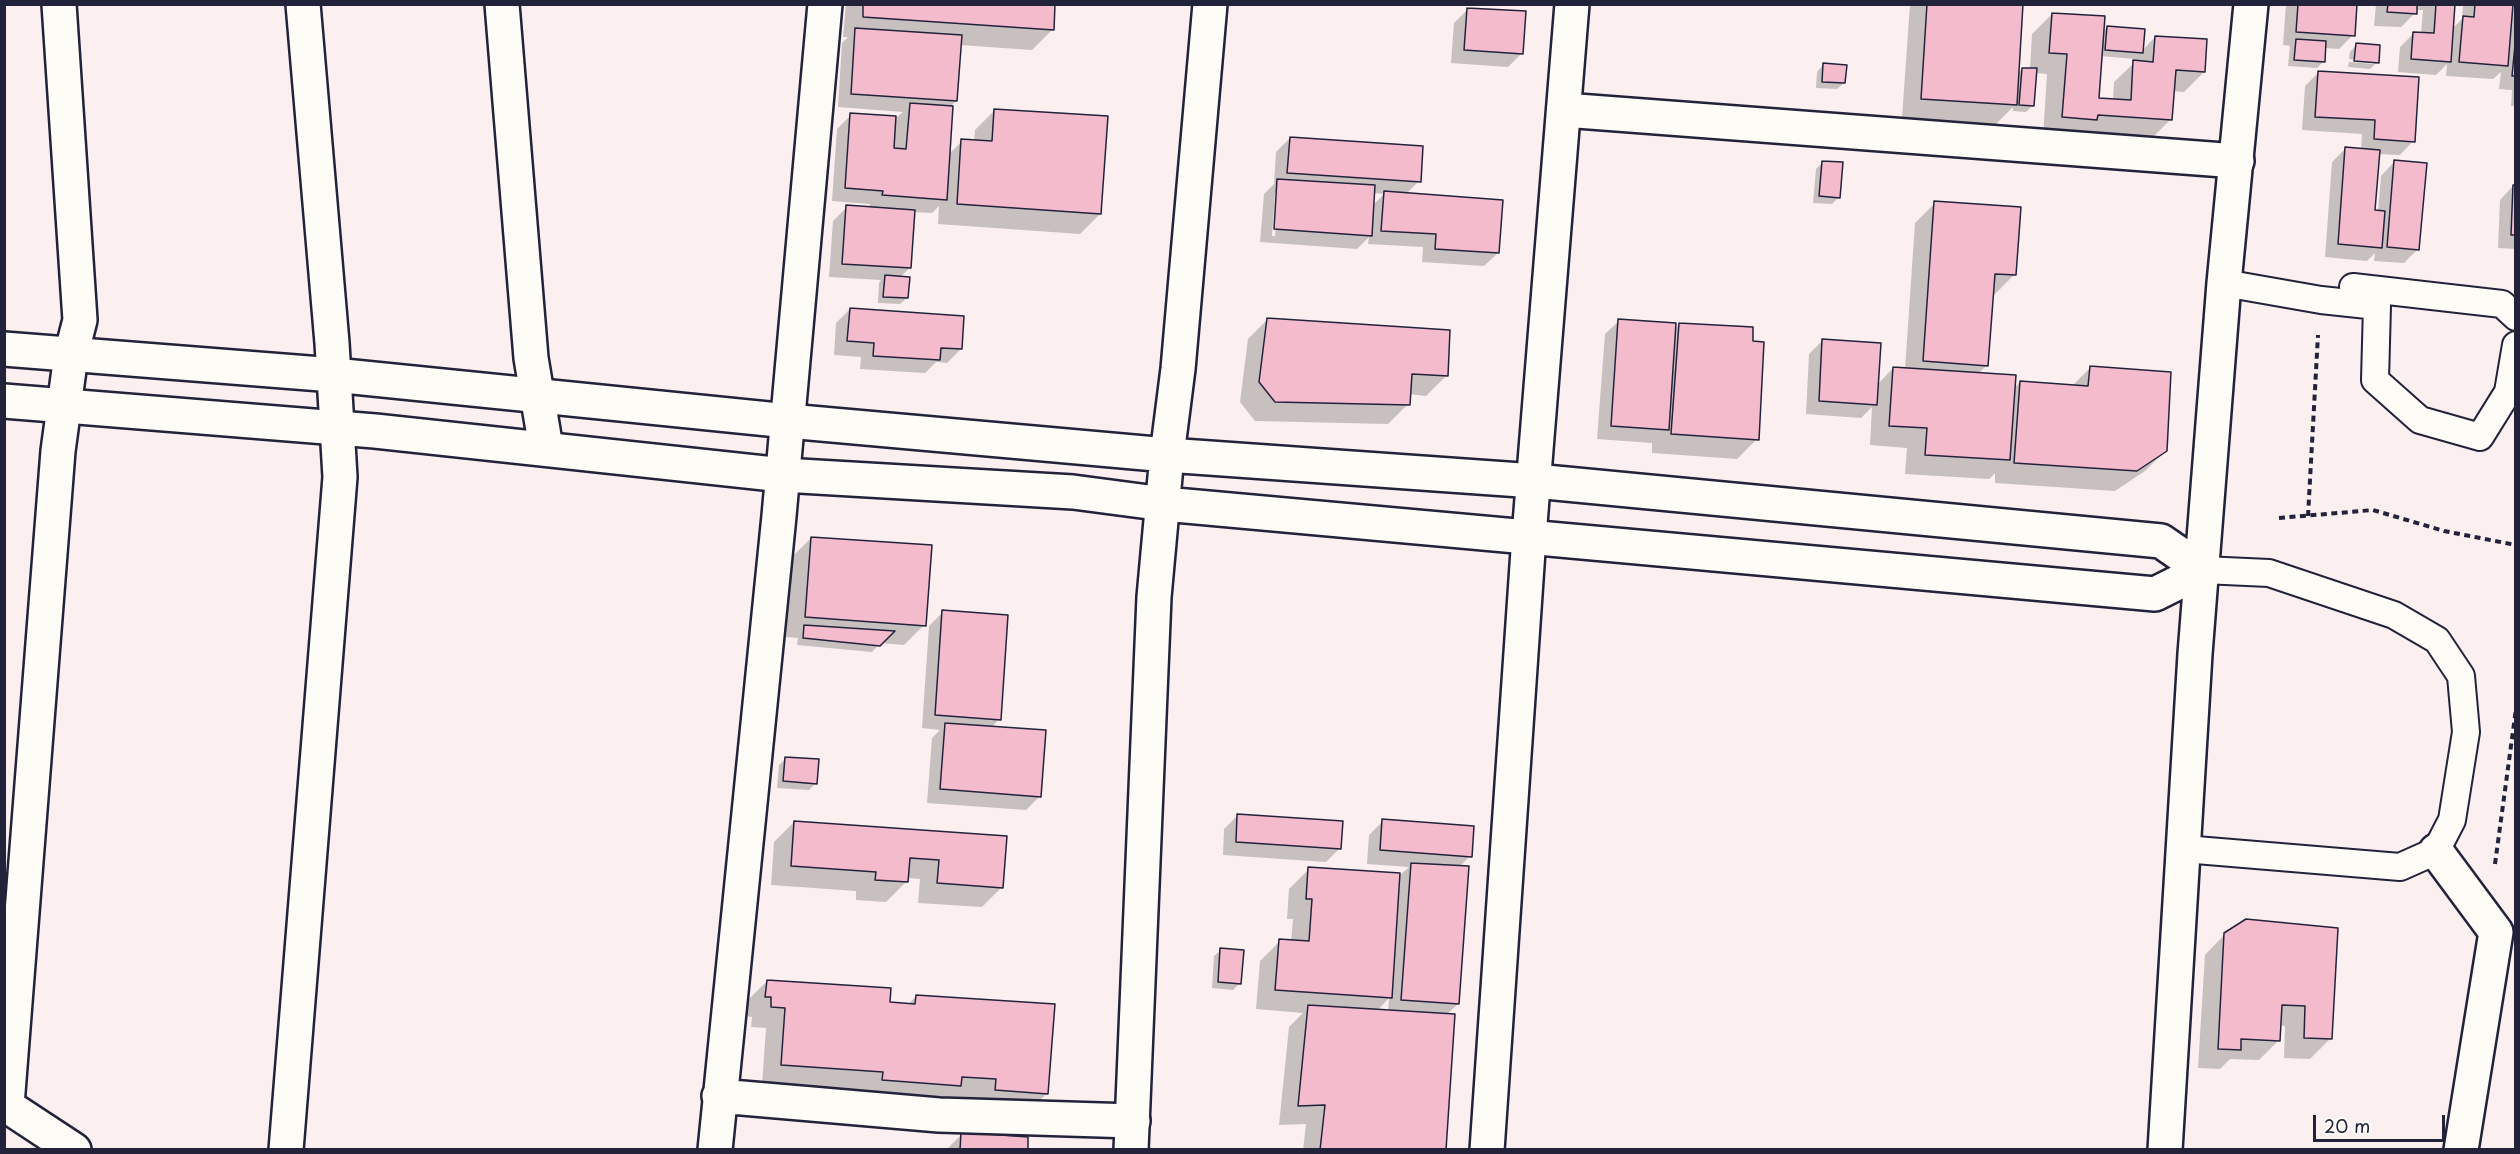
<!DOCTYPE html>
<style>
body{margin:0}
#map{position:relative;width:2520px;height:1154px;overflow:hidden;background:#fbefef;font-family:"Playpen Sans",sans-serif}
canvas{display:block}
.frame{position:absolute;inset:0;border:6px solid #22223b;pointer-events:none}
.scale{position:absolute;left:2313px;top:1115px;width:132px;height:27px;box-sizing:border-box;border:3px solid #22223b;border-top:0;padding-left:8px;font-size:18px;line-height:21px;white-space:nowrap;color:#22223b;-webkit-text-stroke:4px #fdfcf7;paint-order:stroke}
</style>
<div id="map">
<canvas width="2520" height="1154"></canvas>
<div class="frame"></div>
<div class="scale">20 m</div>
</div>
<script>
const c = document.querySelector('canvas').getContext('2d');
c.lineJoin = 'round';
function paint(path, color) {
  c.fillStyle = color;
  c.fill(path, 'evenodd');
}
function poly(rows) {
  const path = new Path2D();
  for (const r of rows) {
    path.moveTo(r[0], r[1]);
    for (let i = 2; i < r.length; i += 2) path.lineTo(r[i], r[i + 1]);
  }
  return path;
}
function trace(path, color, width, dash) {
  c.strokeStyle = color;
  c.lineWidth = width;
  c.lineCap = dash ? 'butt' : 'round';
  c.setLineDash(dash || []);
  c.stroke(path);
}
paint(poly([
 [846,4,1054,4,1052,30,1032,50,960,45,956,101,950,107,949,154,962,141,974,142,975,130,995,110,1100,214,1080,234,938,224,939,206,932,213,914,212,910,268,900,277,907,298,900,304,878,303,879,283,881,280,829,277,833,221,847,207,869,208,870,204,832,201,837,129,851,115,896,118,903,112,838,107,842,43,848,37,843,37],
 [1910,4,2022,4,2017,74,2022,69,2030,70,2032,34,2052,14,2102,33,2107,27,2142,51,2155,37,2204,72,2184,92,2173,91,2171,119,2151,139,2043,137,2047,74,2035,73,2033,105,2026,112,2013,111,2013,107,1995,125,1902,118],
 [2100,56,2135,59,2135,62,2114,82,2113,101,2097,100],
 [2286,4,2355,4,2353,35,2339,49,2324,48,2323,62,2317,68,2288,66,2290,46,2283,45],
 [2376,4,2454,4,2452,29,2462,19,2463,4,2511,4,2511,7,2516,4,2516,106,2511,106,2512,90,2499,89,2501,72,2493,79,2446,76,2447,64,2436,75,2398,72,2400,47,2414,33,2421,34,2423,10,2415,10,2415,13,2401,27,2374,26],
 [1468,9,1522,53,1508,67,1451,63,1454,23],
 [2356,45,2377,62,2370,69,2348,67,2349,62,2373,64,2373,61,2349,59,2350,52],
 [1823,65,1844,83,1837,89,1816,88,1817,72],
 [2319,72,2413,141,2400,155,2378,154,2373,211,2378,212,2381,176,2394,162,2418,249,2404,263,2374,261,2375,253,2367,261,2325,257,2332,162,2346,148,2361,150,2362,134,2302,130,2305,86],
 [1290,138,1419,181,1406,194,1498,253,1484,266,1422,262,1423,247,1368,244,1369,237,1357,249,1260,242,1264,194,1274,184,1276,152],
 [1275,193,1278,193,1275,236,1272,236],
 [1373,193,1384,194,1373,205],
 [1822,163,1839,197,1832,204,1813,203,1816,169],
 [2513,186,2516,186,2516,249,2498,248,2500,200],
 [1935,203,2014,275,1994,295,1992,294,1987,365,1978,374,2013,389,2020,382,2072,386,2090,368,2165,451,2145,471,2115,491,1995,483,1995,473,1989,479,1905,474,1907,448,1870,445,1872,407,1861,418,1806,414,1809,354,1823,340,1877,385,1893,368,1905,369,1915,223],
 [850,309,961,349,947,363,936,362,925,373,860,369,861,357,834,355,836,323],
 [1268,319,1446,376,1426,396,1409,394,1408,404,1388,424,1255,421,1240,402,1248,339],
 [1619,321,1674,330,1679,324,1757,439,1737,459,1652,453,1652,443,1597,439,1605,334],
 [811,538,924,625,904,645,880,643,872,652,797,645,798,638,786,637,791,558],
 [943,612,999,719,991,728,1040,796,1026,810,927,803,932,738,940,730,922,728,929,626],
 [786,758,816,783,809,790,777,788,779,765],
 [1238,815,1340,848,1326,862,1223,855,1224,829],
 [1383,821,1470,856,1459,867,1458,1004,1446,1015,1444,1150,1303,1150,1306,1124,1279,1125,1289,1027,1303,1013,1256,1009,1260,961,1280,941,1291,942,1293,919,1287,919,1289,889,1309,869,1398,877,1409,867,1367,864,1369,835],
 [1389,998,1388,1012,1377,1011],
 [794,822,1005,837,1002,887,982,907,918,903,920,879,907,878,906,882,886,902,856,900,856,891,771,885,774,842],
 [2246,920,2330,1039,2310,1059,2284,1058,2285,1026,2279,1025,2279,1040,2259,1060,2230,1059,2220,1069,2198,1068,2205,955,2225,934],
 [1221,950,1240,983,1233,990,1212,988,1214,956],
 [767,981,888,1003,908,1005,916,996,1047,1093,1027,1113,976,1109,976,1099,948,1097,940,1105,762,1085,766,1028,751,1027,752,1017,746,1016,747,1001],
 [962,1134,1026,1150,946,1150]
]), '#0003');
const building = poly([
 [863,4,1055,4,1054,30,863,17,863,4],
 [1927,4,2023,4,2017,105,1921,99,1927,4],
 [2298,4,2357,4,2355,36,2296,32,2298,4],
 [2388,4,2417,4,2417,14,2387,12,2388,4],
 [2436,4,2455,4,2451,62,2411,59,2413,32,2434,33,2436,4],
 [2475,4,2513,4,2508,66,2459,62,2463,16,2474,17,2475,4],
 [1467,8,1526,11,1523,54,1464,50,1467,8],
 [2052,13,2105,16,2099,98,2131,100,2133,60,2153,62,2155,36,2207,39,2205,72,2176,70,2172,120,2098,115,2097,120,2062,117,2067,54,2049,53,2052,13],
 [2107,26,2145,29,2143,53,2105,50,2107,26],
 [855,28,962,35,957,101,851,94,855,28],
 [2516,34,2516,76,2512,76,2516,34],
 [2296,39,2326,41,2325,62,2294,60,2296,39],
 [2356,43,2380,45,2379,63,2354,61,2356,43],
 [1823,63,1847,65,1845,83,1822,82,1823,63],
 [2022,68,2037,68,2034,106,2019,105,2022,68],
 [2318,71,2419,77,2415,142,2374,139,2375,120,2315,117,2318,71],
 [910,103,953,106,947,200,882,195,883,191,845,188,850,113,896,116,894,148,906,149,910,103],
 [994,109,1108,116,1101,214,957,204,961,139,992,141,994,109],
 [1290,137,1423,146,1421,182,1287,173,1290,137],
 [2345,147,2380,150,2375,210,2385,211,2382,248,2338,244,2345,147],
 [2394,160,2427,163,2419,250,2387,247,2394,160],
 [1822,161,1843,162,1840,198,1819,196,1822,161],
 [1277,179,1375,185,1372,236,1274,229,1277,179],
 [2513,185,2516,185,2516,235,2511,235,2513,185],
 [1384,191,1503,200,1499,253,1435,249,1436,234,1381,231,1384,191],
 [1934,201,2021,207,2016,275,1995,274,1988,366,1923,361,1934,201],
 [846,205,915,210,911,268,842,264,846,205],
 [885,275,910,277,908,298,883,297,885,275],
 [850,308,964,316,962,349,941,348,940,360,873,356,874,343,847,341,850,308],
 [1267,318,1450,330,1448,376,1412,374,1410,405,1275,402,1259,382,1267,318],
 [1618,319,1676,323,1669,430,1611,426,1618,319],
 [1679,323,1753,327,1753,341,1764,342,1759,440,1671,434,1679,323],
 [1822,339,1881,343,1877,405,1819,401,1822,339],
 [2090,366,2171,372,2167,451,2137,471,2014,463,2020,381,2088,386,2090,366],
 [1893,367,2016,375,2010,460,1925,455,1927,428,1889,426,1893,367],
 [811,537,932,545,926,626,805,617,811,537],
 [942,610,1008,615,1001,720,935,715,942,610],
 [804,625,895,631,880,646,803,638,804,625],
 [945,723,1046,730,1041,797,940,789,945,723],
 [785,757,819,759,817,784,783,781,785,757],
 [1237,814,1343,821,1341,849,1236,842,1237,814],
 [1382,819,1474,826,1472,857,1380,850,1382,819],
 [794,821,1007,836,1003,888,937,883,939,860,910,858,908,882,875,880,876,872,791,866,794,821],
 [1411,863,1469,866,1459,1004,1401,1000,1411,863],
 [1308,867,1400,873,1392,998,1275,990,1279,939,1309,941,1312,899,1306,899,1308,867],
 [2246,919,2338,928,2332,1039,2304,1038,2305,1006,2282,1005,2280,1041,2241,1039,2241,1050,2218,1049,2224,933,2246,919],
 [1220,948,1244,950,1241,984,1218,982,1220,948],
 [767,980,891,988,890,1002,915,1004,916,995,1055,1004,1048,1094,995,1090,996,1079,962,1077,961,1086,882,1080,883,1072,781,1065,785,1008,771,1007,771,997,765,997,767,980],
 [1308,1005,1455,1014,1446,1150,1320,1150,1325,1105,1298,1106,1308,1005],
 [961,1132,1028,1137,1028,1150,960,1150,961,1132]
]);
paint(building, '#f4bbcd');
trace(building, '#22223b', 1.5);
const service = poly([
 [2224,283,2321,300,2377,306,2375,380,2420,420,2480,437,2508,392,2516,345],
 [2353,287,2502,304,2516,317],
 [2184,849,2400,867,2436,851,2452,820,2466,732,2461,676,2437,640,2394,615,2269,573,2203,570]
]);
const minor = poly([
 [502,4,531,358,546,448],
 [1564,110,2237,161],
 [2436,851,2496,932,2461,1150],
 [719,1096,939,1115,1133,1121],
 [4,1104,74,1150],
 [7,1105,58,451,71,355,80,320,59,4],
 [286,1150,340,477,332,343,303,4],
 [715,1150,779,516,825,4],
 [1487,1150,1529,536,1572,4]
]);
const tertiary = poly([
 [4,349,334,375,788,421,1167,455,1535,481,2161,541,2203,570],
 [4,401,375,431,783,475,1073,492,1164,504,2155,594,2203,570],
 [1131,1150,1154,597,1167,455,1178,369,1210,4],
 [2165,1150,2195,654,2224,283,2251,4]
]);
trace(service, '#22223b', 30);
trace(minor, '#22223b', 38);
trace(tertiary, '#22223b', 38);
trace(poly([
 [2308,516,2318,335],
 [2279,518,2373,510,2444,531,2516,545],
 [2495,864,2516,709]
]), '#22223b', 4, [6, 4.5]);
trace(service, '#fdfcf7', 26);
trace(minor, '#fdfcf7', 33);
trace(tertiary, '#fdfcf7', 33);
</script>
